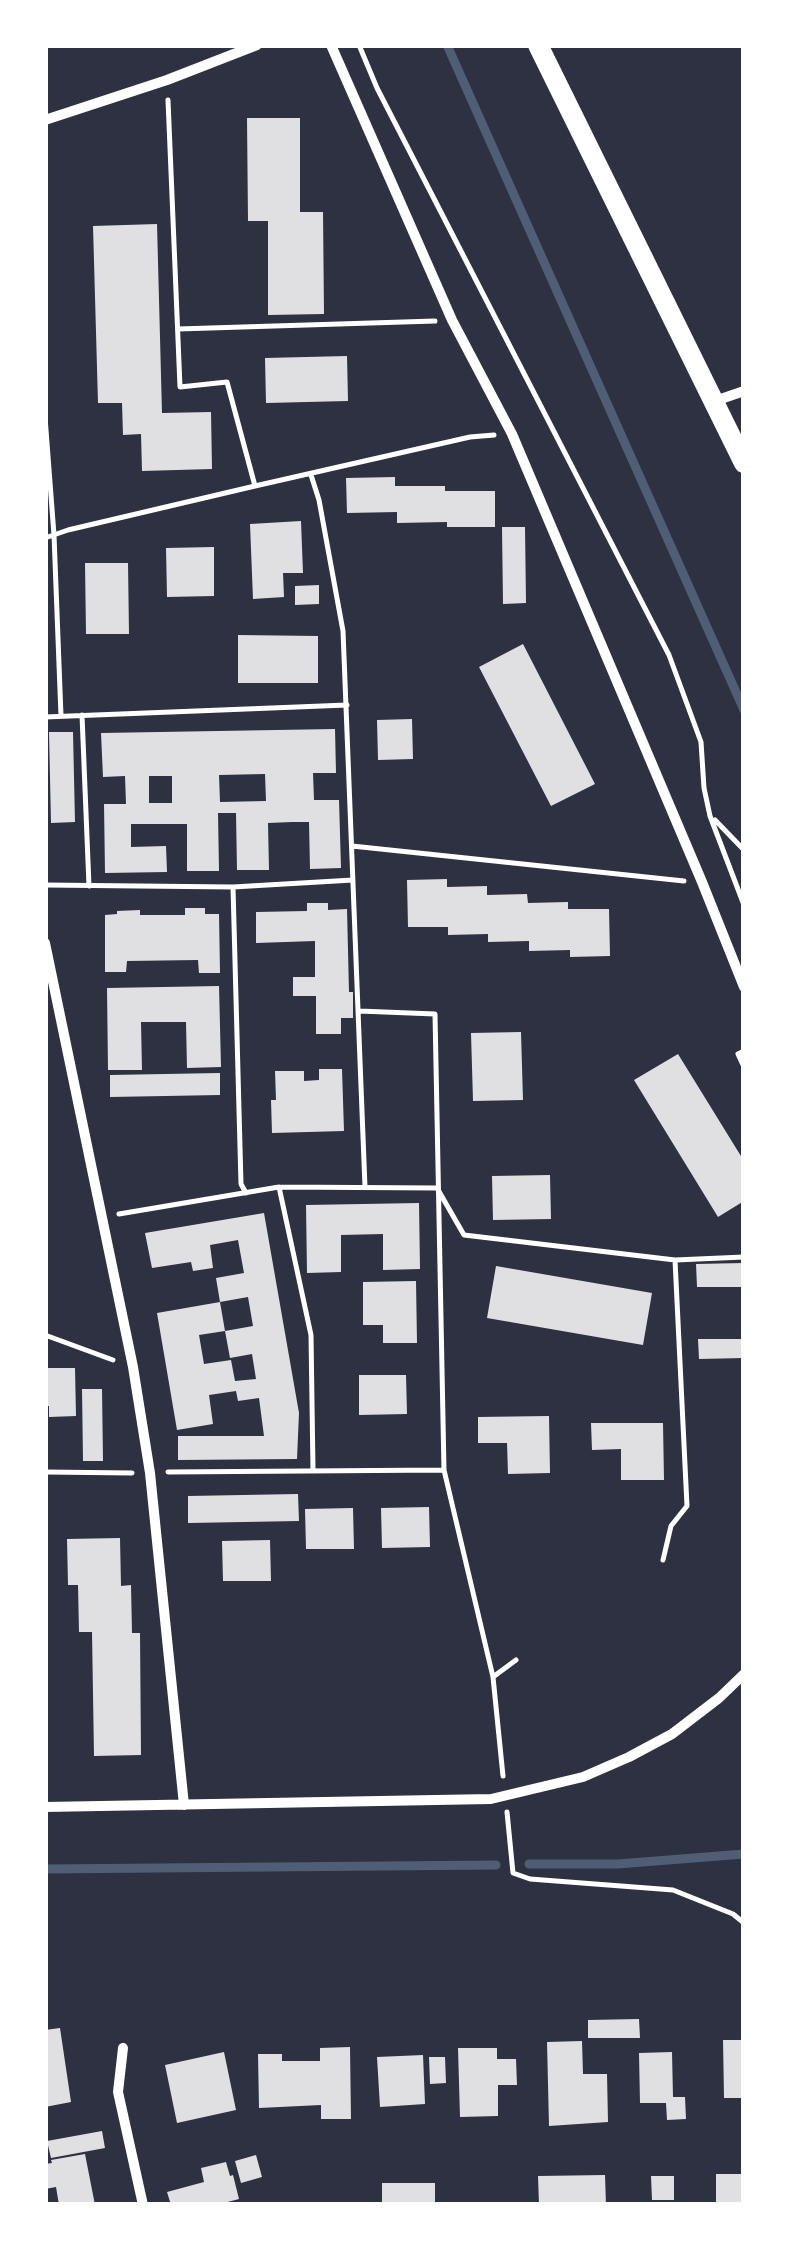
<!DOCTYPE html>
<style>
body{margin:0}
#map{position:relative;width:789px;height:2250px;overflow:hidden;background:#2d3142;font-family:"IBM Plex Serif",serif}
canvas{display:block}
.frame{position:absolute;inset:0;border:48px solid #fff;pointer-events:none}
</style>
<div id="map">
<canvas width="789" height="2250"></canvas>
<div class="frame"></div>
</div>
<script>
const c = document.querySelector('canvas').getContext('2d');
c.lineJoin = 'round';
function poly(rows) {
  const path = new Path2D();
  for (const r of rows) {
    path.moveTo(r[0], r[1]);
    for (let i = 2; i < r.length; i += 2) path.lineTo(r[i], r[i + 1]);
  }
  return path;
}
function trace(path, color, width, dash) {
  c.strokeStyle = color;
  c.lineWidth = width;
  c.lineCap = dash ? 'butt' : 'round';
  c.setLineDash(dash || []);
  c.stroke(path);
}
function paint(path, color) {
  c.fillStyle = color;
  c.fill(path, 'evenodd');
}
trace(poly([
 [447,45,744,710],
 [529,1864,618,1864,744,1854],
 [45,1869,496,1865]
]), '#4f5d75', 9);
paint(poly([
 [247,118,300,118,300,212,323,212,324,314,268,315,268,221,248,221],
 [157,224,162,413,211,412,212,469,142,471,141,434,123,435,122,403,98,403,93,226],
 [347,356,348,401,266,403,265,358],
 [395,477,395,486,445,486,445,491,495,491,495,527,447,527,447,522,397,523,397,512,347,513,346,478],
 [301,521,303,573,283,573,284,597,253,599,250,524],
 [502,527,525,527,526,603,503,604],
 [214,547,214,596,167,597,166,548],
 [85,563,128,563,129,634,86,634],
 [319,585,319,604,295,605,295,586],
 [238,635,318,636,318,683,238,683],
 [523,644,595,784,551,806,479,667],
 [412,719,413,759,378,760,377,720],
 [335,729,336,773,313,773,314,800,339,800,341,868,310,869,309,822,292,822,268,823,269,870,237,870,236,813,218,813,219,871,187,871,187,824,131,824,131,847,166,846,167,872,105,873,104,804,126,804,125,776,103,777,101,733],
 [265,774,266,801,220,802,219,775],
 [149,776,172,776,172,803,149,803],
 [49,732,73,732,75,822,51,823],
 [447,879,447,887,487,886,487,895,527,894,528,903,568,902,568,909,609,909,610,956,570,957,570,950,529,951,529,941,488,942,488,934,448,935,448,927,408,927,407,880],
 [307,903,328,903,328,910,347,909,349,992,353,992,353,1018,341,1018,341,1034,316,1034,316,996,293,996,293,977,315,977,315,941,256,943,256,912,307,911],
 [185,908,205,908,205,914,219,914,220,973,199,973,198,960,127,961,126,972,105,972,105,915,117,914,117,911,140,910,140,915,185,915],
 [219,986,221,1067,187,1068,186,1022,141,1022,142,1070,108,1070,107,988],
 [521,1032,523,1100,473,1101,471,1033],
 [678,1054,744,1161,744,1201,718,1217,634,1080],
 [319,1069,342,1069,344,1131,272,1133,271,1100,276,1100,275,1071,304,1071,304,1081,319,1080],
 [220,1073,220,1095,110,1097,110,1075],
 [550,1175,551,1219,493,1220,492,1176],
 [419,1203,420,1269,383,1270,383,1234,341,1235,341,1272,307,1273,306,1205],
 [264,1213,299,1413,297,1459,178,1460,178,1436,264,1436,259,1398,238,1401,236,1391,209,1395,213,1424,177,1430,157,1313,220,1302,225,1331,253,1326,248,1297,220,1302,216,1278,244,1273,238,1240,210,1245,213,1268,193,1271,191,1262,152,1268,145,1233],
 [225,1331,230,1358,252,1354,256,1379,235,1381,231,1360,204,1364,199,1335],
 [744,1263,744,1287,697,1287,696,1264],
 [496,1266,652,1293,643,1345,487,1318],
 [416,1281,417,1343,383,1343,383,1325,363,1325,363,1282],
 [698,1339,744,1339,744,1358,699,1359],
 [45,1368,75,1368,76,1416,49,1417,49,1406,45,1406],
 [359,1375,406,1375,407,1414,359,1415],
 [82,1389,102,1389,103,1461,83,1461],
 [549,1416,550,1473,508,1474,507,1443,478,1443,478,1417],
 [591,1423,663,1423,664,1480,621,1480,621,1449,592,1450],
 [298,1494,299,1521,188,1523,188,1496],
 [429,1507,430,1547,382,1548,381,1508],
 [353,1508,354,1549,306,1549,305,1509],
 [120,1538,121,1586,131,1585,132,1633,140,1633,141,1755,94,1756,92,1632,79,1632,78,1585,68,1585,67,1539],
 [270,1540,271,1581,223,1581,222,1541],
 [639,2019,640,2038,588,2038,588,2020],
 [60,2028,71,2102,45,2107,45,2030],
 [723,2040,744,2040,744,2098,724,2098],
 [582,2041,583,2074,607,2074,608,2122,549,2126,547,2042],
 [350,2047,351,2119,321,2119,321,2105,259,2108,258,2054,282,2054,282,2061,320,2061,320,2048],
 [458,2048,497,2048,497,2059,516,2059,517,2085,498,2085,498,2116,460,2117],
 [224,2052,236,2110,177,2123,165,2065],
 [672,2052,673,2097,685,2097,686,2119,667,2120,666,2103,640,2103,639,2053],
 [423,2055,425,2104,380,2107,377,2057],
 [429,2057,445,2057,446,2083,430,2084],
 [102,2131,105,2148,51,2158,47,2141],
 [85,2154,95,2205,59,2205,56,2187,45,2189,45,2164,52,2163,51,2160],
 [256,2155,262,2177,241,2183,235,2161],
 [226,2162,230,2176,233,2175,239,2199,216,2205,171,2205,167,2192,204,2182,201,2168],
 [716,2174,744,2174,744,2202,716,2203],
 [605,2175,606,2205,539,2205,538,2176],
 [651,2176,674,2176,674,2200,652,2200],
 [382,2183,435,2183,435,2205,382,2205]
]), '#e0e0e3');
trace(poly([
 [359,45,377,88,669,655,701,742,704,788,710,816,744,905],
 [168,100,180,387,227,382,255,486],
 [178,329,435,321],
 [45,417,54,535,61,716],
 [311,475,319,500,343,631,365,1187],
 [45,538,68,530,255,486,470,437,494,435],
 [82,715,89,886],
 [45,717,347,705],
 [715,820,744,850],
 [352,846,684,881],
 [45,885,233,887,353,880],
 [233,887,241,1184,246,1193],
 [359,1011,435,1014,444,1470,493,1677,503,1776],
 [744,1051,738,1054,744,1067],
 [279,1187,311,1335,313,1470],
 [119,1214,279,1187,437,1188,464,1235,675,1260,744,1257],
 [45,1335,113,1360],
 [45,1472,132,1473],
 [168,1472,444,1470],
 [663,1560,671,1526,687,1506,675,1260],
 [493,1677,516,1660],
 [507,1812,513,1873,530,1879,673,1890,733,1914,744,1923]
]), '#fff', 5);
trace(poly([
 [331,45,452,320,512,434,702,882,744,987],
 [45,120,167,80,257,45],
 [715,401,744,391],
 [45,943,133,1367,150,1473,184,1805],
 [45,1807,491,1799,583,1777,629,1757,672,1734,719,1698,744,1674],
 [123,2048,118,2092,143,2205]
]), '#fff', 10);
trace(poly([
 [538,45,744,463]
]), '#fff', 20);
</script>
